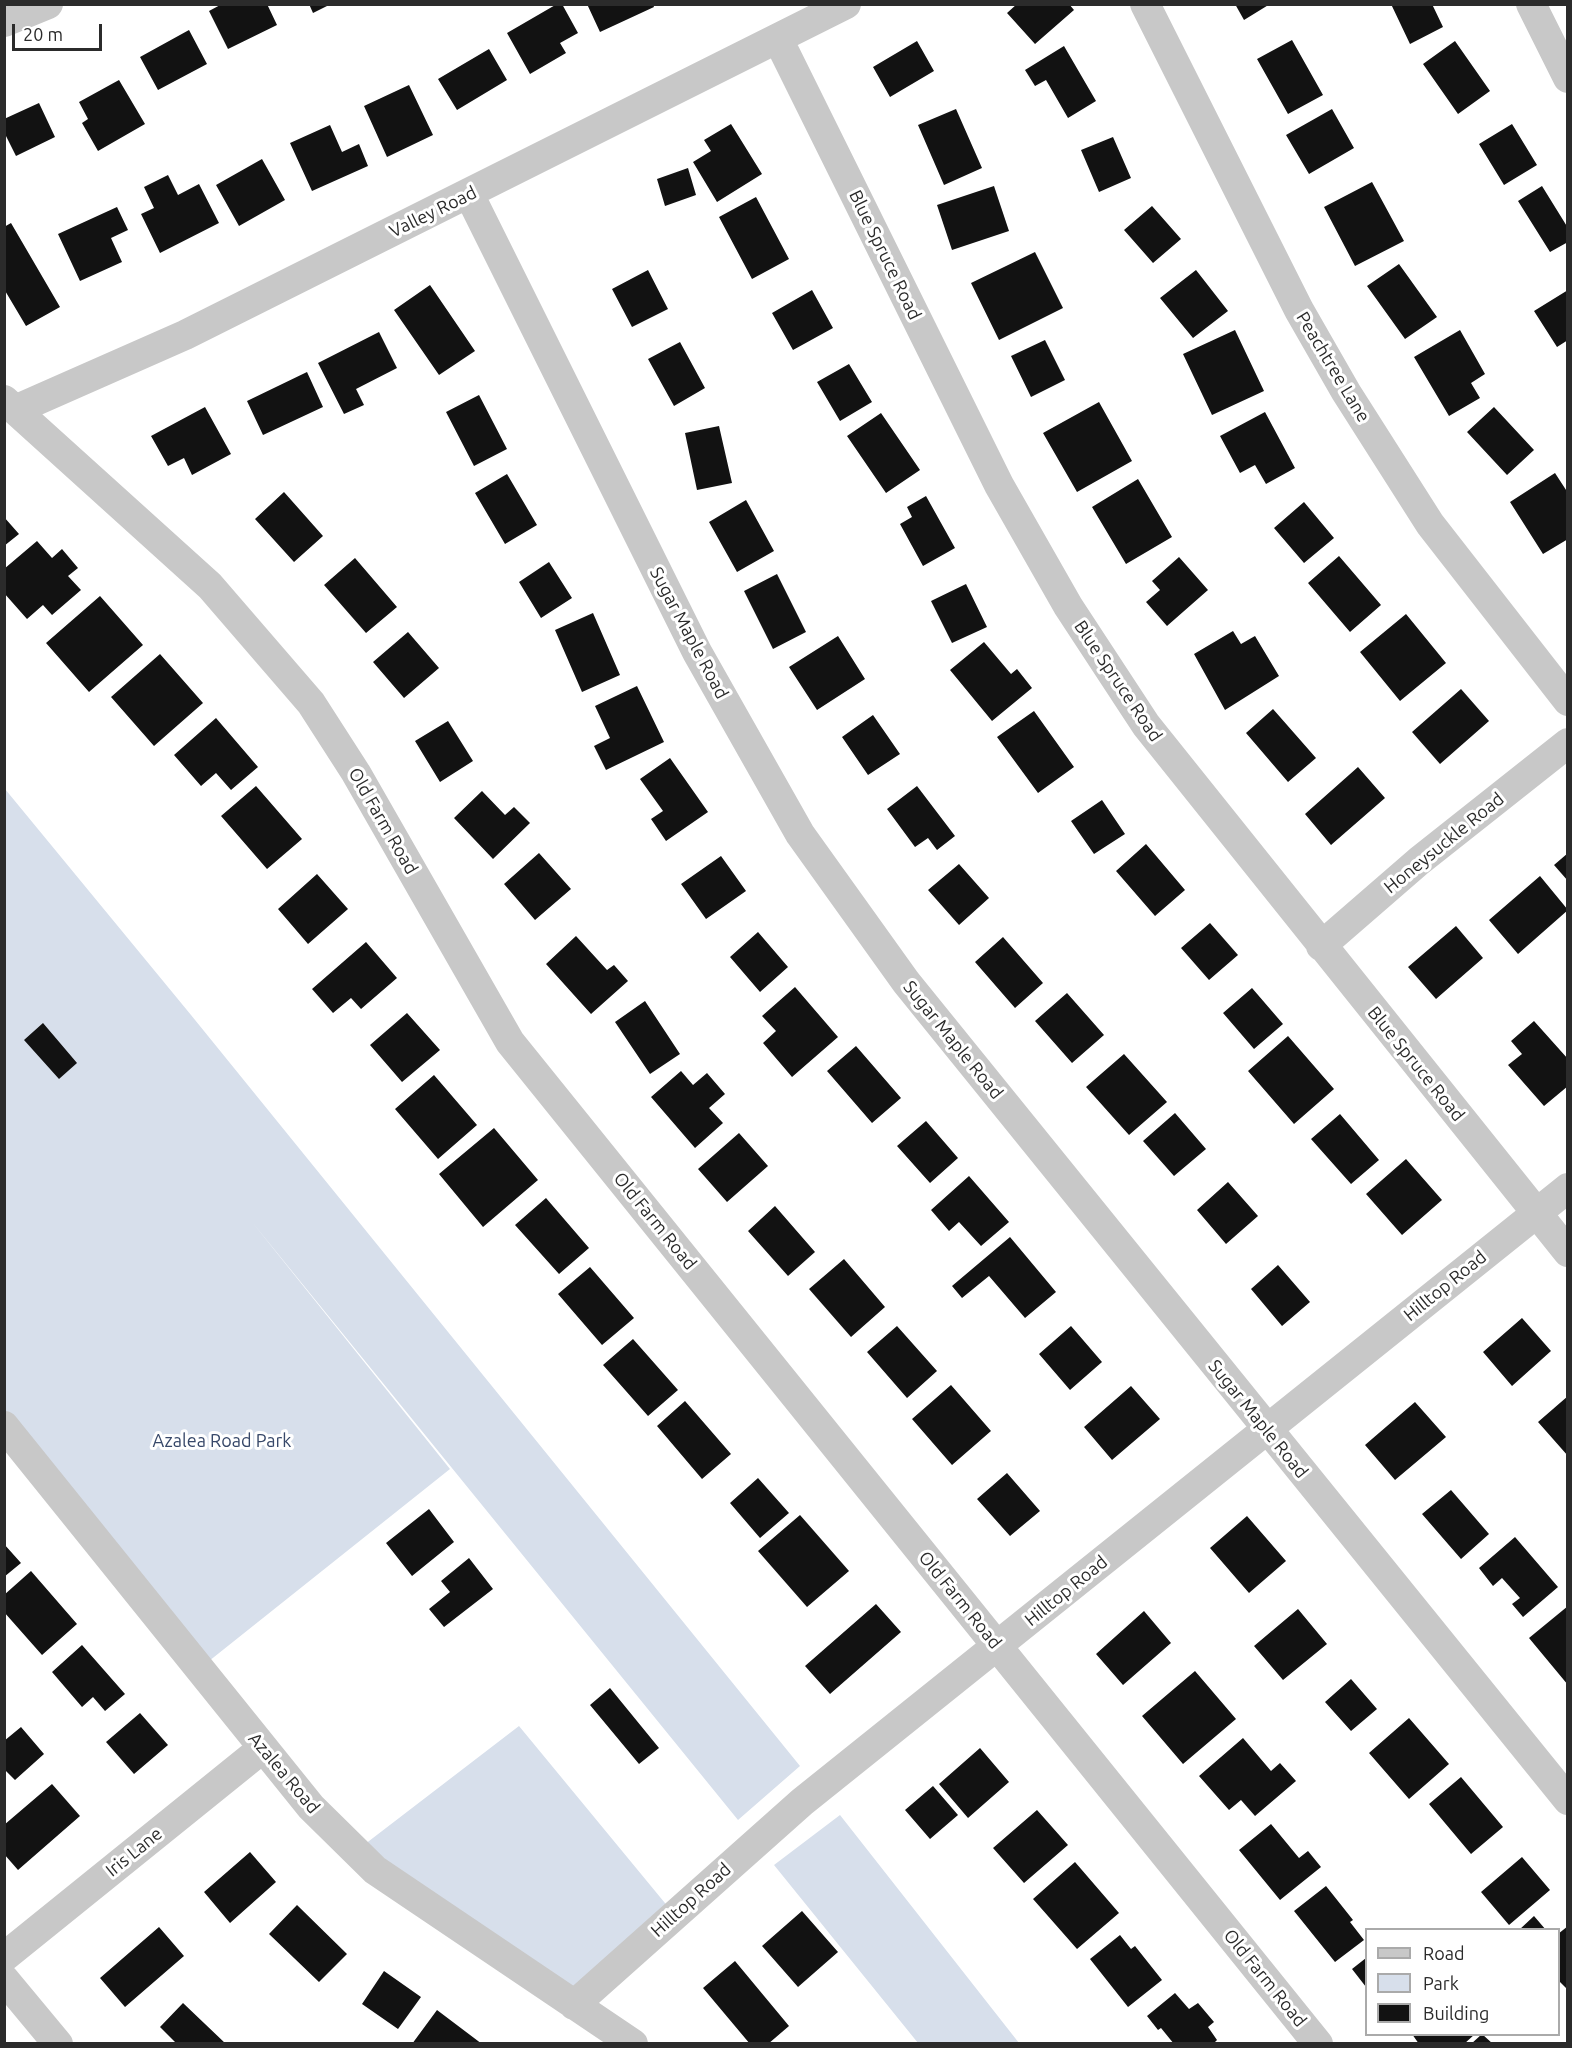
<!DOCTYPE html>
<style>
body{margin:0}
#map{position:relative;width:1572px;height:2048px;overflow:hidden;background:#fff;font-family:Ubuntu,sans-serif}
canvas{display:block}
.frame{position:absolute;inset:0;border:6px solid #2b2b2b;pointer-events:none}
.legend{position:absolute;left:1365px;top:1928px;width:195px;height:108px;box-sizing:border-box;background:#fff;border:2px solid #aaa;margin:0;padding:8px 10px;list-style:none;font-size:18px;color:#2b2b2b}
.legend li{display:flex;align-items:center;gap:12px;height:30px}
.legend b{width:30px;border:2px solid #aaa}
.scale{position:absolute;left:12px;top:24px;width:90px;height:27px;box-sizing:border-box;border:3px solid #2b2b2b;border-top:0;padding-left:8px;font-size:18px;line-height:21px;white-space:nowrap;color:#2b2b2b;-webkit-text-stroke:4px #fff;paint-order:stroke}
</style>
<div id="map">
<canvas width="1572" height="2048"></canvas>
<div class="frame"></div>
<ul class="legend">
<li><b style="height:8px;background:#c8c8c8"></b>Road</li>
<li><b style="height:16px;background:#d7dfeb"></b>Park</li>
<li><b style="height:16px;background:#121212"></b>Building</li>
</ul>
<div class="scale">20 m</div>
</div>
<script>
const c = document.querySelector('canvas').getContext('2d');
c.lineJoin = 'round';
function paint(path, color) {
  c.fillStyle = color;
  c.fill(path, 'evenodd');
}
function poly(rows) {
  const path = new Path2D();
  for (const r of rows) {
    path.moveTo(r[0], r[1]);
    for (let i = 2; i < r.length; i += 2) path.lineTo(r[i], r[i + 1]);
  }
  return path;
}
function trace(path, color, width, dash) {
  c.strokeStyle = color;
  c.lineWidth = width;
  c.lineCap = dash ? 'butt' : 'round';
  c.setLineDash(dash || []);
  c.stroke(path);
}
function label(font, color, halo, rows, align = 'center') {
  c.font = font + ' Ubuntu,sans-serif';
  c.lineWidth = 6;
  c.setLineDash([]);
  c.textBaseline = 'middle';
  c.strokeStyle = halo;
  c.fillStyle = color;
  for (const [text, x, y, turn = 0] of rows) {
    c.save();
    c.translate(x, y);
    c.rotate((+turn || 0) * Math.PI / 180);
    c.textAlign = isNaN(turn) ? turn : align;
    if (halo) c.strokeText(text, 0, 0);
    c.fillText(text, 0, 0);
    c.restore();
  }
}
paint(poly([
 [5,789,191,1015,800,1766,738,1820,252,1222,450,1469,199,1669,5,1426],
 [519,1726,674,1914,574,2005,356,1851],
 [840,1815,1019,2043,918,2043,774,1865]
]), '#d7dfeb');
paint(poly([
 [222,4,267,4,277,25,228,49,209,11],
 [309,4,331,4,313,13],
 [557,4,562,4,578,33,560,43,566,53,530,74,507,33],
 [587,4,653,4,654,7,600,32],
 [1017,4,1069,4,1074,10,1035,44,1007,13],
 [1235,4,1270,4,1244,20],
 [1391,4,1432,4,1443,27,1410,44],
 [189,30,207,64,158,90,140,57],
 [1292,40,1323,95,1288,114,1257,59],
 [917,41,934,71,890,97,873,67],
 [1455,41,1490,91,1458,114,1423,64],
 [1064,46,1096,101,1068,118,1046,80,1035,86,1025,70],
 [489,49,507,80,457,110,438,79],
 [119,80,145,124,98,151,82,123,88,119,79,102],
 [409,85,433,135,387,157,364,106],
 [39,103,55,137,16,156,4,132,4,119],
 [956,109,982,168,944,185,918,125],
 [1332,109,1354,148,1309,174,1286,135],
 [731,124,762,174,717,202,693,162,711,151,704,140],
 [1512,124,1537,165,1504,185,1479,144],
 [330,125,342,152,359,144,368,166,312,191,290,143],
 [1113,137,1131,178,1099,192,1081,150],
 [262,159,285,200,239,226,216,185],
 [688,168,696,195,665,206,657,179],
 [168,175,178,195,199,184,219,223,160,253,141,214,154,208,144,187],
 [1372,182,1404,241,1355,266,1324,207],
 [994,186,1009,231,952,250,937,205],
 [1542,186,1568,228,1568,242,1550,252,1518,201],
 [756,197,789,259,752,279,719,217],
 [1152,206,1181,239,1153,263,1124,230],
 [117,207,128,230,111,238,122,262,80,281,58,234],
 [11,223,60,307,26,326,4,289,4,227],
 [1035,252,1063,308,999,340,971,283],
 [1399,264,1437,317,1405,339,1367,286],
 [648,270,668,309,632,327,612,289],
 [1196,270,1228,311,1193,338,1160,298],
 [430,285,475,351,439,375,394,310],
 [812,290,833,328,793,350,772,313],
 [1568,290,1568,340,1557,347,1534,311],
 [1235,330,1264,391,1212,415,1183,354],
 [1460,330,1485,374,1471,383,1480,398,1449,416,1414,357],
 [379,332,397,368,356,389,364,405,344,414,318,363],
 [1045,340,1065,380,1031,397,1011,356],
 [680,342,705,388,674,406,648,359],
 [849,364,872,402,840,421,817,382],
 [307,372,323,407,263,435,247,401],
 [479,395,507,449,474,466,446,412],
 [1099,402,1132,461,1077,492,1043,433],
 [205,407,231,454,192,475,184,458,168,466,151,436],
 [1494,407,1534,450,1507,475,1467,432],
 [1265,412,1295,468,1266,484,1255,465,1240,473,1220,436],
 [881,413,920,470,886,493,847,436],
 [719,426,732,483,697,490,685,433],
 [1555,473,1568,493,1568,539,1543,554,1510,502],
 [507,474,537,525,505,544,475,493],
 [1138,479,1172,537,1126,564,1092,507],
 [284,492,323,536,294,562,255,519],
 [926,496,955,548,923,566,900,524,912,517,907,507],
 [746,500,774,551,737,572,709,522],
 [1304,502,1334,538,1304,563,1274,528],
 [4,517,19,534,4,546],
 [37,541,52,558,62,549,78,568,68,576,81,590,52,615,43,605,27,619,4,593,4,569],
 [1339,556,1381,605,1350,632,1308,583],
 [1179,557,1208,590,1167,626,1146,602,1160,590,1152,581],
 [355,558,397,607,366,633,324,585],
 [549,562,572,598,541,618,519,582],
 [777,574,806,632,773,649,744,591],
 [966,584,987,627,952,643,931,601],
 [100,596,143,645,89,692,46,643],
 [593,613,620,675,582,692,555,630],
 [1406,614,1446,663,1400,701,1360,652],
 [1233,631,1241,644,1255,636,1279,676,1225,710,1194,654],
 [408,632,439,668,404,698,373,662],
 [838,636,865,679,817,710,789,667],
 [984,642,1011,674,1017,669,1032,688,992,721,950,670],
 [160,654,203,703,154,746,111,697],
 [637,686,664,742,606,770,594,746,610,738,595,706],
 [1461,689,1489,721,1440,764,1412,732],
 [1273,709,1316,758,1288,782,1246,733],
 [1034,711,1074,767,1038,793,997,737],
 [873,715,900,754,868,775,842,737],
 [216,718,258,767,231,790,216,773,201,786,174,755],
 [448,721,473,761,440,782,415,741],
 [670,758,708,812,666,841,651,819,663,811,640,779],
 [1358,767,1385,798,1331,845,1305,814],
 [256,786,302,839,267,869,221,816],
 [917,786,955,836,937,850,928,838,915,847,887,809],
 [482,791,505,815,514,807,530,823,493,859,454,818],
 [1102,800,1125,834,1094,854,1071,821],
 [1146,844,1185,890,1155,916,1116,871],
 [539,853,571,889,535,920,504,884],
 [1568,853,1568,881,1554,865],
 [721,856,746,891,706,919,681,884],
 [959,864,989,898,959,925,928,890],
 [317,874,348,909,308,944,278,909],
 [1540,876,1568,910,1518,954,1489,920],
 [1210,923,1238,955,1209,980,1181,948],
 [1456,926,1483,958,1436,999,1408,967],
 [758,932,788,967,760,992,730,957],
 [576,936,607,970,614,965,628,981,591,1014,546,964],
 [1003,937,1043,983,1015,1008,975,962],
 [366,942,397,978,361,1009,351,998,333,1013,312,989],
 [795,987,838,1037,792,1077,763,1043,776,1031,762,1016],
 [1252,988,1283,1024,1254,1049,1223,1013],
 [1067,993,1104,1035,1072,1063,1035,1021],
 [645,1001,680,1054,650,1074,615,1022],
 [407,1013,440,1050,402,1082,370,1045],
 [1534,1021,1568,1059,1568,1086,1544,1106,1508,1065,1522,1054,1511,1041],
 [43,1023,77,1063,59,1079,24,1040],
 [1288,1036,1334,1089,1294,1124,1248,1071],
 [856,1046,901,1098,872,1123,827,1071],
 [1124,1054,1167,1102,1129,1135,1086,1087],
 [681,1071,693,1085,707,1073,725,1094,709,1108,723,1123,695,1148,651,1097],
 [434,1075,477,1125,438,1159,395,1109],
 [1175,1113,1206,1149,1174,1176,1143,1141],
 [1340,1114,1379,1160,1351,1184,1311,1139],
 [926,1121,958,1158,930,1183,897,1146],
 [494,1128,538,1180,483,1227,439,1174],
 [739,1133,768,1166,727,1202,698,1169],
 [1406,1159,1442,1200,1402,1235,1366,1194],
 [969,1176,1009,1222,981,1246,959,1222,949,1231,931,1210],
 [1228,1182,1258,1216,1226,1244,1197,1210],
 [546,1198,589,1248,559,1274,515,1225],
 [775,1206,815,1252,788,1276,748,1231],
 [1010,1237,1056,1292,1025,1318,989,1276,962,1298,952,1286],
 [844,1259,885,1307,851,1337,809,1289],
 [1278,1265,1310,1302,1282,1326,1251,1289],
 [590,1267,634,1318,602,1345,558,1294],
 [1522,1318,1551,1351,1512,1386,1483,1352],
 [897,1326,937,1371,907,1398,867,1352],
 [1071,1326,1102,1362,1070,1390,1039,1354],
 [633,1339,678,1390,648,1416,603,1365],
 [951,1385,991,1431,952,1465,912,1419],
 [1131,1386,1160,1419,1112,1460,1084,1427],
 [1568,1396,1568,1456,1538,1422],
 [685,1401,731,1454,702,1479,657,1426],
 [1415,1402,1446,1437,1395,1480,1365,1445],
 [1007,1473,1040,1511,1010,1536,977,1499],
 [758,1478,789,1513,760,1538,730,1503],
 [1451,1490,1489,1534,1461,1559,1422,1514],
 [429,1509,454,1542,412,1576,386,1543],
 [800,1515,849,1571,807,1607,758,1551],
 [1247,1516,1286,1561,1249,1593,1210,1548],
 [1515,1537,1558,1587,1523,1617,1512,1604,1520,1598,1502,1578,1493,1586,1479,1568],
 [4,1544,21,1563,4,1577],
 [469,1558,493,1589,444,1627,429,1609,450,1592,441,1581],
 [31,1571,77,1624,42,1655,4,1612,4,1595],
 [876,1604,901,1632,830,1694,805,1666],
 [1568,1606,1568,1685,1529,1638],
 [1298,1609,1327,1644,1283,1680,1254,1646],
 [1144,1611,1171,1643,1123,1685,1096,1654],
 [82,1645,125,1694,105,1711,93,1697,82,1707,52,1672],
 [1195,1671,1236,1719,1183,1764,1142,1716],
 [1351,1679,1377,1709,1351,1731,1325,1702],
 [610,1688,659,1748,639,1764,590,1705],
 [140,1713,168,1745,134,1774,106,1742],
 [1409,1718,1449,1764,1409,1799,1369,1753],
 [21,1727,44,1754,15,1780,4,1769,4,1741],
 [1243,1738,1271,1771,1280,1763,1296,1781,1255,1816,1241,1800,1229,1810,1199,1776],
 [980,1748,1009,1782,968,1818,939,1784],
 [1461,1777,1503,1827,1471,1854,1429,1804],
 [52,1784,80,1816,18,1870,4,1854,4,1825],
 [933,1786,958,1815,930,1839,905,1810],
 [1037,1810,1068,1845,1024,1883,993,1848],
 [1271,1824,1299,1858,1308,1851,1321,1867,1280,1900,1239,1850],
 [250,1852,276,1882,230,1923,204,1892],
 [1522,1857,1550,1890,1509,1925,1481,1892],
 [1075,1862,1119,1913,1077,1949,1033,1899],
 [1326,1886,1353,1920,1350,1922,1364,1940,1335,1962,1294,1911],
 [297,1905,347,1954,319,1982,269,1934],
 [802,1911,838,1952,798,1987,762,1946],
 [1534,1916,1546,1930,1519,1930],
 [1568,1926,1568,1986,1566,1988,1558,1980,1558,1934],
 [159,1927,184,1956,125,2007,100,1978],
 [1120,1935,1131,1949,1135,1946,1162,1980,1128,2007,1090,1959],
 [1366,1958,1366,1987,1352,1969],
 [735,1961,789,2026,768,2044,750,2044,703,1988],
 [384,1971,421,1997,398,2029,362,2004],
 [1175,1993,1189,2009,1198,2003,1214,2022,1208,2027,1217,2040,1213,2044,1174,2044,1161,2028,1158,2030,1147,2016],
 [183,2003,226,2044,177,2044,160,2027],
 [437,2010,482,2044,412,2044],
 [1412,2034,1475,2034,1464,2044,1419,2044],
 [1482,2034,1493,2044,1471,2044]
]), '#121212');
trace(poly([
 [1145,4,1299,310,1346,392,1430,524,1568,701],
 [1531,4,1568,78],
 [4,22,48,4],
 [778,39,999,485,1068,606,1146,725,1568,1252],
 [469,194,697,652,800,834,906,982,1568,1800],
 [4,400,210,586,311,703,356,773,510,1042,1318,2044],
 [15,410,185,335,846,4],
 [1321,946,1419,861,1568,743],
 [4,1426,311,1807,375,1870,633,2044],
 [4,1957,263,1748],
 [4,1979,58,2044],
 [574,2005,802,1802,1568,1188]
]), '#c8c8c8', 30);
label('18px', '#2b2b2b', '#fff', [
 ["Valley Road",433,212,-26],
 ["Blue Spruce Road",885,255,64],
 ["Peachtree Lane",1333,367,59],
 ["Sugar Maple Road",689,633,62],
 ["Blue Spruce Road",1118,681,56],
 ["Old Farm Road",383,821,60],
 ["Honeysuckle Road",1444,843,-39],
 ["Sugar Maple Road",953,1040,51],
 ["Blue Spruce Road",1416,1064,51],
 ["Old Farm Road",655,1221,51],
 ["Hilltop Road",1445,1286,-39],
 ["Sugar Maple Road",1258,1419,51],
 ["Hilltop Road",1066,1591,-39],
 ["Old Farm Road",960,1600,51],
 ["Azalea Road",284,1773,50],
 ["Iris Lane",134,1852,-39],
 ["Hilltop Road",691,1900,-42],
 ["Old Farm Road",1265,1978,51]
]);
label('18px', '#374869', '#fff', [
 ["Azalea Road Park",222,1441]
]);
</script>
